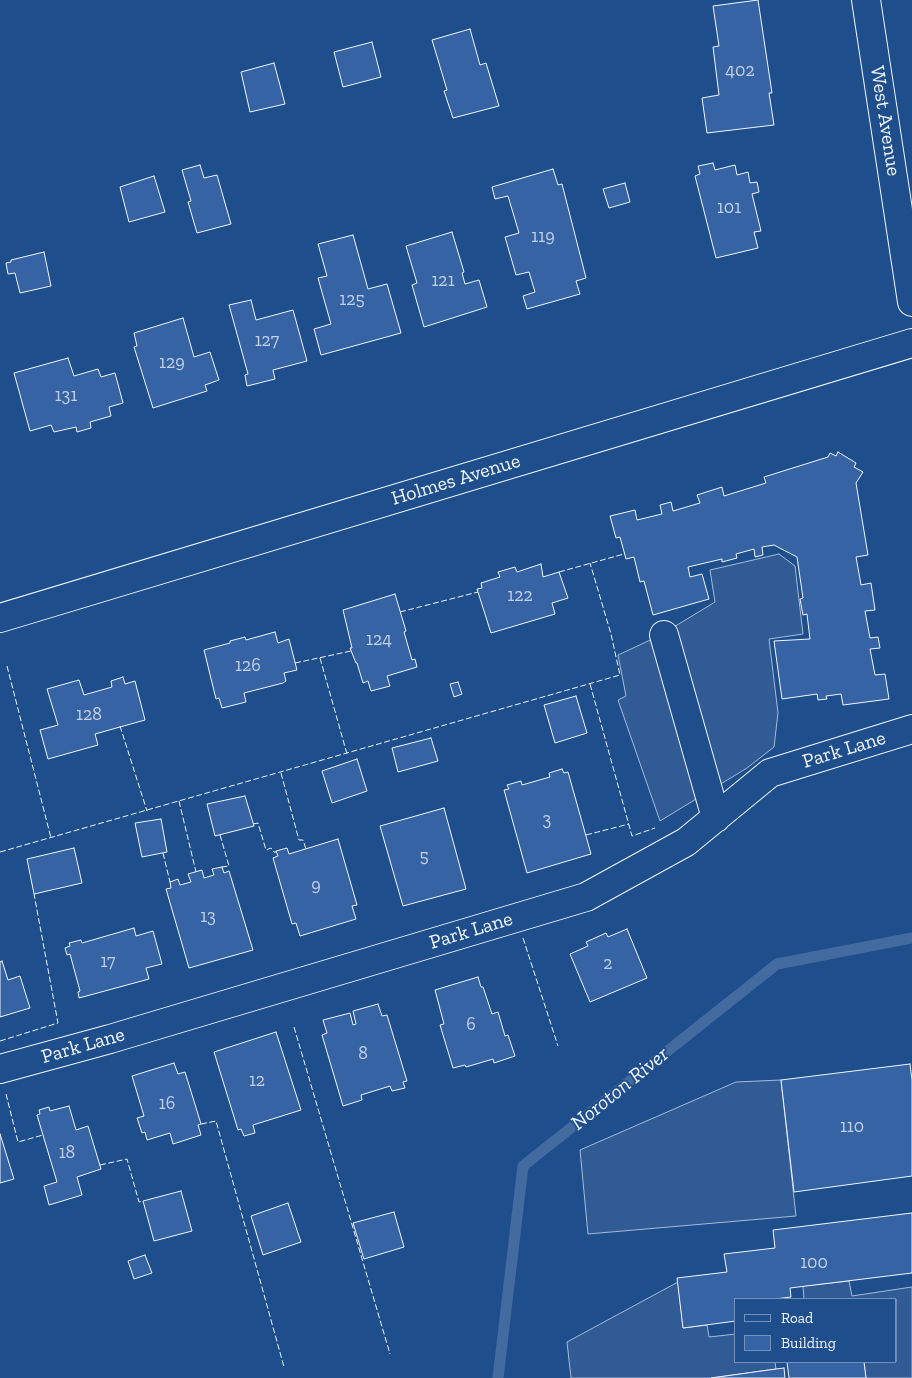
<!DOCTYPE html>
<style>
body{margin:0}
#map{position:relative;width:912px;height:1378px;overflow:hidden;background:#1f4e8c;font-family:"Zilla Slab",serif}
canvas{display:block}
.legend{position:absolute;left:734px;top:1298px;width:162px;height:65px;box-sizing:border-box;background:#1f4e8c;border:1px solid #7391ba;margin:0;padding:6px 9px;list-style:none;font-size:15px;color:#f2f6ff}
.legend li{display:flex;align-items:center;gap:10px;height:25px}
.legend b{width:25px;border:1px solid #7391ba}
</style>
<div id="map">
<canvas width="912" height="1378"></canvas>
<ul class="legend">
<li><b style="height:6px;background:#1f4e8c"></b>Road</li>
<li><b style="height:14px;background:#3563a3"></b>Building</li>
</ul>
</div>
<script>
const c = document.querySelector('canvas').getContext('2d');
c.lineJoin = 'round';
function paint(path, color) {
  c.fillStyle = color;
  c.fill(path, 'evenodd');
}
function poly(rows) {
  const path = new Path2D();
  for (const r of rows) {
    path.moveTo(r[0], r[1]);
    for (let i = 2; i < r.length; i += 2) path.lineTo(r[i], r[i + 1]);
  }
  return path;
}
function trace(path, color, width, dash) {
  c.strokeStyle = color;
  c.lineWidth = width;
  c.lineCap = dash ? 'butt' : 'round';
  c.setLineDash(dash || []);
  c.stroke(path);
}
function label(font, color, halo, rows, align = 'center') {
  c.font = font + ' "Zilla Slab",serif';
  c.lineWidth = 4;
  c.setLineDash([]);
  c.textBaseline = 'middle';
  c.strokeStyle = halo;
  c.fillStyle = color;
  for (const [text, x, y, turn = 0] of rows) {
    c.save();
    c.translate(x, y);
    c.rotate((+turn || 0) * Math.PI / 180);
    c.textAlign = isNaN(turn) ? turn : align;
    if (halo) c.strokeText(text, 0, 0);
    c.fillText(text, 0, 0);
    c.restore();
  }
}
const built = poly([
 [779,554,795,566,803,634,769,639,778,713,774,747,747,768,660,821,618,700,626,696,618,655,659,636,715,602,710,570,779,554],
 [781,1080,796,1216,588,1234,580,1150,736,1082,781,1080],
 [849,1281,852,1296,912,1287,912,1378,866,1378,864,1362,896,1362,896,1299,804,1299,803,1286,849,1281],
 [678,1282,683,1328,707,1325,709,1337,736,1334,736,1362,775,1362,776,1369,711,1378,571,1378,567,1342,678,1282]
]);
paint(built, '#305b95');
trace(built, '#a8bbd7', 1);
trace(poly([
 [498,1378,523,1166,777,964,912,938]
]), '#446ba0', 11);
const building = poly([
 [758,0,772,93,769,93,774,125,707,133,702,98,719,95,713,47,719,46,713,6,758,0],
 [470,29,480,65,486,63,499,106,453,118,444,91,447,90,432,40,470,29],
 [372,42,381,77,343,87,334,52,372,42],
 [274,63,285,104,250,112,241,72,274,63],
 [713,163,715,170,735,165,737,175,748,172,750,183,757,182,759,192,752,194,761,231,754,232,758,248,716,258,695,176,700,174,698,166,713,163],
 [200,165,204,178,217,175,231,224,197,233,188,202,191,201,182,170,200,165],
 [553,169,558,185,562,184,586,278,576,281,580,294,527,309,523,296,535,292,529,272,516,275,505,237,519,233,508,196,495,199,492,187,553,169],
 [154,176,165,212,129,222,120,187,154,176],
 [625,183,630,202,609,208,603,189,625,183],
 [452,232,464,272,462,273,465,284,479,280,487,307,424,327,412,285,417,283,406,246,452,232],
 [353,235,368,289,387,284,401,333,321,355,314,329,331,324,318,278,327,276,318,244,353,235],
 [44,252,51,286,20,293,15,273,8,274,6,263,11,262,11,260,44,252],
 [251,300,256,320,293,310,307,361,273,370,275,379,247,386,245,375,248,374,229,305,251,300],
 [183,318,194,357,210,352,219,380,205,385,207,391,153,408,134,347,137,346,134,333,183,318],
 [68,358,74,376,98,369,101,377,115,373,123,403,109,407,111,416,90,422,91,428,77,432,76,427,54,432,51,425,30,431,14,373,68,358],
 [838,452,856,463,854,467,863,472,856,483,868,555,856,557,861,585,871,583,875,610,865,611,870,638,878,637,880,648,870,649,875,675,885,674,889,699,843,705,841,694,826,696,827,699,818,700,817,694,782,699,774,641,810,639,807,614,803,615,800,599,803,598,797,557,774,545,762,547,763,555,755,557,754,549,736,554,737,558,722,562,722,559,688,567,690,577,702,574,709,599,653,615,644,581,640,582,634,557,626,559,620,537,616,538,610,516,635,510,637,520,662,514,660,505,671,502,673,511,700,503,697,495,722,487,724,496,766,483,764,477,828,457,830,453,836,456,838,452],
 [541,564,543,577,559,572,568,598,552,603,555,614,491,633,477,589,482,588,481,583,500,577,498,572,515,567,517,572,541,564],
 [395,594,406,631,404,632,412,660,415,659,417,667,387,676,390,686,371,691,368,681,363,683,357,663,356,663,350,648,352,648,343,610,395,594],
 [275,632,278,643,289,639,297,670,284,673,286,681,283,683,244,693,246,702,222,708,219,698,216,699,204,650,230,643,230,641,245,637,246,640,275,632],
 [123,677,125,684,135,681,145,720,95,734,98,745,48,759,40,730,58,725,47,689,79,680,84,695,112,687,111,681,123,677],
 [458,682,462,694,454,697,450,684,458,682],
 [576,696,587,733,555,743,544,705,576,696],
 [431,738,438,761,398,772,392,748,431,738],
 [357,759,367,791,332,803,322,771,357,759],
 [562,769,564,773,568,772,591,854,527,873,504,790,509,789,507,785,521,781,522,785,550,777,549,773,562,769],
 [245,796,254,826,215,836,207,804,245,796],
 [444,808,466,889,403,906,380,826,444,808],
 [161,819,167,852,142,857,135,823,161,819],
 [338,839,357,905,352,906,356,919,300,936,296,923,292,924,273,858,278,856,276,851,287,848,289,854,338,839],
 [74,848,82,883,34,894,27,859,74,848],
 [222,867,224,873,229,871,253,950,189,968,166,889,171,888,170,882,178,879,180,885,191,882,188,874,202,870,204,878,214,875,212,869,222,867],
 [134,928,136,936,153,931,162,964,146,968,149,979,79,998,78,992,80,991,70,954,67,955,65,948,70,946,69,943,81,940,82,943,134,928],
 [627,929,647,978,590,1002,570,954,588,946,586,942,606,933,608,937,627,929],
 [2,961,8,980,20,976,30,1008,0,1017,0,962,2,961],
 [478,977,481,987,483,987,492,1014,498,1012,505,1036,508,1035,515,1056,494,1063,493,1059,466,1067,465,1065,453,1068,440,1025,444,1024,435,990,478,977],
 [378,1004,382,1016,387,1015,407,1081,403,1082,405,1088,392,1091,390,1086,361,1095,362,1100,343,1106,322,1035,327,1033,323,1020,350,1013,353,1025,356,1024,353,1011,378,1004],
 [276,1032,301,1110,253,1125,255,1133,244,1136,241,1129,238,1130,214,1052,276,1032],
 [174,1063,178,1074,185,1072,201,1124,198,1125,201,1135,173,1144,170,1133,147,1140,145,1132,142,1133,137,1118,144,1116,132,1076,174,1063],
 [910,1064,912,1080,912,1176,794,1192,781,1080,910,1064],
 [69,1106,76,1130,88,1126,101,1169,77,1177,82,1195,49,1205,44,1186,57,1182,37,1115,40,1114,39,1110,49,1107,50,1111,69,1106],
 [0,1134,14,1179,0,1183,0,1134],
 [181,1191,192,1231,154,1241,143,1201,181,1191],
 [288,1203,301,1242,263,1255,251,1216,288,1203],
 [394,1212,404,1247,364,1259,353,1223,394,1212],
 [912,1213,912,1273,790,1288,791,1297,775,1299,736,1299,736,1321,683,1328,677,1278,727,1272,724,1254,775,1248,773,1230,912,1213],
 [145,1255,152,1273,134,1279,128,1261,145,1255],
 [787,1362,864,1362,866,1378,789,1378,787,1362],
 [784,1368,785,1378,711,1378,776,1369,784,1368]
]);
paint(building, '#3563a3');
trace(building, '#f2f6ff', 1);
const minor = poly([
 [0,618,912,343],
 [664,635,716,818],
 [0,1069,110,1039,586,897,686,842,770,773,912,729]
]);
const major = poly([
 [866,0,912,302]
]);
trace(minor, '#f2f6ff', 30);
trace(major, '#f2f6ff', 30);
trace(minor, '#1f4e8c', 28);
trace(major, '#1f4e8c', 28);
trace(poly([
 [559,572,624,554],
 [400,612,478,592],
 [320,658,347,754],
 [295,663,351,651],
 [7,666,51,838],
 [590,684,632,836,655,828],
 [120,726,147,811],
 [281,773,299,840,303,840,306,849],
 [179,801,196,872],
 [253,824,258,823,266,850,271,848,274,852,276,852],
 [220,835,229,866,222,867],
 [586,835,629,824],
 [0,852,620,675,611,634,590,563],
 [163,853,170,882],
 [523,938,558,1046],
 [294,1027,390,1354],
 [0,1041,58,1023,34,894],
 [6,1094,18,1142,43,1135],
 [201,1124,216,1121,284,1367],
 [100,1165,127,1159,139,1202,143,1201]
]), '#f2f6ff', 1, [6, 2.5]);
label('18px', '#c3d1e8', null, [
 ["402",740,71],
 ["101",729,208],
 ["119",543,237],
 ["121",443,281],
 ["125",352,300],
 ["127",267,341],
 ["129",172,363],
 ["131",66,396],
 ["122",520,596],
 ["124",379,640],
 ["126",248,666],
 ["128",89,715],
 ["3",547,820],
 ["5",424,857],
 ["9",316,886],
 ["13",208,917],
 ["17",108,962],
 ["2",608,964],
 ["6",471,1025],
 ["8",363,1054],
 ["12",257,1081],
 ["16",167,1104],
 ["110",852,1127],
 ["18",67,1153],
 ["100",814,1263]
]);
label('20px', '#f2f6ff', '#1f4e8c', [
 ["West Avenue",885,121,81],
 ["Holmes Avenue",456,480,-17],
 ["Park Lane",844,750,-17],
 ["Park Lane",471,931,-17],
 ["Park Lane",83,1046,-16]
]);
label('italic 21px', '#f2f6ff', '#1f4e8c', [
 ["Noroton River",620,1089,-39]
]);
</script>
